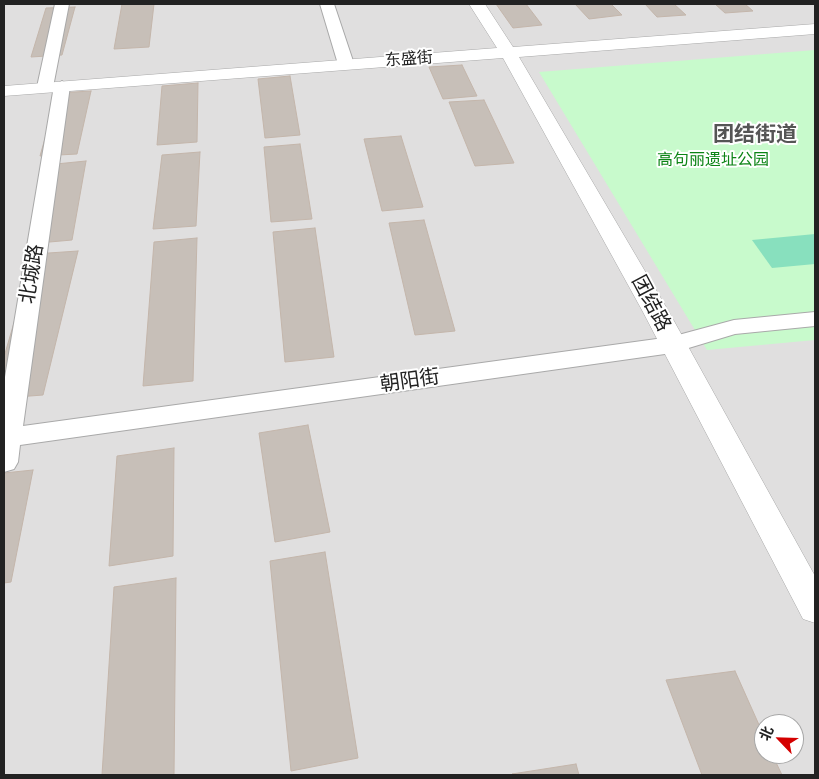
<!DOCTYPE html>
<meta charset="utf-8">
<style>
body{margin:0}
#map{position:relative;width:819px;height:779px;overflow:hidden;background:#f2efe9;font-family:Jost,"Noto Sans SC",sans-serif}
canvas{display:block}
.frame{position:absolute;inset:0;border:5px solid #222;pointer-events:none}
.north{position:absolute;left:754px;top:714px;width:50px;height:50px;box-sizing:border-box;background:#fff;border:1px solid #a7a7a7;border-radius:50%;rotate:294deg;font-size:14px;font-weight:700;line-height:20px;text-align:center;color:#222}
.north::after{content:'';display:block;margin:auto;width:18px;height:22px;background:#d40000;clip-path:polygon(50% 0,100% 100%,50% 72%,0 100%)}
</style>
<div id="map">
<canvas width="819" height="779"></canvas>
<div class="frame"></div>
<div class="north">北</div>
</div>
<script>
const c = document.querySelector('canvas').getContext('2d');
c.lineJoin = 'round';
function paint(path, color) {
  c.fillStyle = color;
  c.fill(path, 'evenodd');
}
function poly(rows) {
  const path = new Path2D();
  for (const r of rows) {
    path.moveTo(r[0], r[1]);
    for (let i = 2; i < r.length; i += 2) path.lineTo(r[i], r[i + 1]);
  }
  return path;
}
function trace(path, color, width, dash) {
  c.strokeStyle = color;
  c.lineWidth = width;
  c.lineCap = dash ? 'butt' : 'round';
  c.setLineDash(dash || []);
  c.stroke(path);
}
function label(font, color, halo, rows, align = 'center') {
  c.font = font + ' Jost,"Noto Sans SC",sans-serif';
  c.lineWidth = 4;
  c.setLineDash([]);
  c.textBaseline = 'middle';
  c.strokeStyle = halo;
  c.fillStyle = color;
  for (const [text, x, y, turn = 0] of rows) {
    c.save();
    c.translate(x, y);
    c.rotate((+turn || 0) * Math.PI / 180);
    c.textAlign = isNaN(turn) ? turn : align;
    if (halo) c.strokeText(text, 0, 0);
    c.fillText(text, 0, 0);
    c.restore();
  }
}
paint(poly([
 [4,4,815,4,815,775,4,775],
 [764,724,794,724,794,754,764,754]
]), '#e0dfdf');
paint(poly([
 [815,50,815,340,707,350,539,72]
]), '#c8facc');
paint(poly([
 [815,234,815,264,772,268,752,240]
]), '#88e0be');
const building = poly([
 [122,4,154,4,149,47,114,49,122,4],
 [496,4,526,4,542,25,513,28,496,4],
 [575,4,611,4,622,15,589,19,575,4],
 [645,4,674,4,686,15,657,17,645,4],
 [715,4,745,4,753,11,725,13,715,4],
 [75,7,62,55,31,57,46,8,75,7],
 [462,65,477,96,443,99,429,67,462,65],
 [290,76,300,135,265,138,258,79,290,76],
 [198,83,197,142,157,145,162,86,198,83],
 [91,91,77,154,40,156,58,93,91,91],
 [484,100,514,163,475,166,449,102,484,100],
 [401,136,423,207,382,211,364,139,401,136],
 [300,144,312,219,271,222,264,147,300,144],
 [200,152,196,226,153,229,162,155,200,152],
 [86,161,72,240,27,244,46,165,86,161],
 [424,220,455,331,415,335,389,223,424,220],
 [315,228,334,357,285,362,273,232,315,228],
 [197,238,193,381,143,386,154,242,197,238],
 [78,251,43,395,4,398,4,357,34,254,78,251],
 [308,425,330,532,275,542,259,433,308,425],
 [174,448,173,556,109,566,117,456,174,448],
 [33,470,11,582,4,583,4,473,33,470],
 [325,552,358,758,291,771,270,561,325,552],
 [176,578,174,775,102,775,114,587,176,578],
 [735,671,764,736,764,754,772,754,782,775,702,775,666,680,735,671],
 [576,764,579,775,512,774,576,764]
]);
paint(building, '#c7bfb8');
trace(building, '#c4b6ab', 1);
const minor = poly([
 [55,4,69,4,53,87,51,90,45,92,39,90,37,87,55,4],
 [320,4,334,4,354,64,352,67,340,67,338,64,320,4],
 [62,81,70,86,23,426,671,337,734,320,815,312,815,326,735,334,672,353,20,445,18,462,14,469,4,472,4,383,54,86,62,81]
]);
const tertiary = poly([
 [469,4,485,4,513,47,815,24,815,34,519,57,669,312,815,576,815,623,803,619,643,312,503,58,4,96,4,86,497,48,469,4]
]);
trace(minor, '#a9a9a9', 2);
trace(tertiary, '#a9a9a9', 1);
paint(minor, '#fff');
paint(tertiary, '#fff');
label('16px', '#222', '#fff', [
 ["东盛街",409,60,-4]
]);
label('16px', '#0c8416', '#fff', [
 ["高句丽遗址公园",713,161]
]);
label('20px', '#222', '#fff', [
 ["北城路",33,274,-81],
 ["团结路",650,304,62],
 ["朝阳街",410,382,-8]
]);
label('bold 21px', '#555', '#fff', [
 ["团结街道",755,136]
]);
</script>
